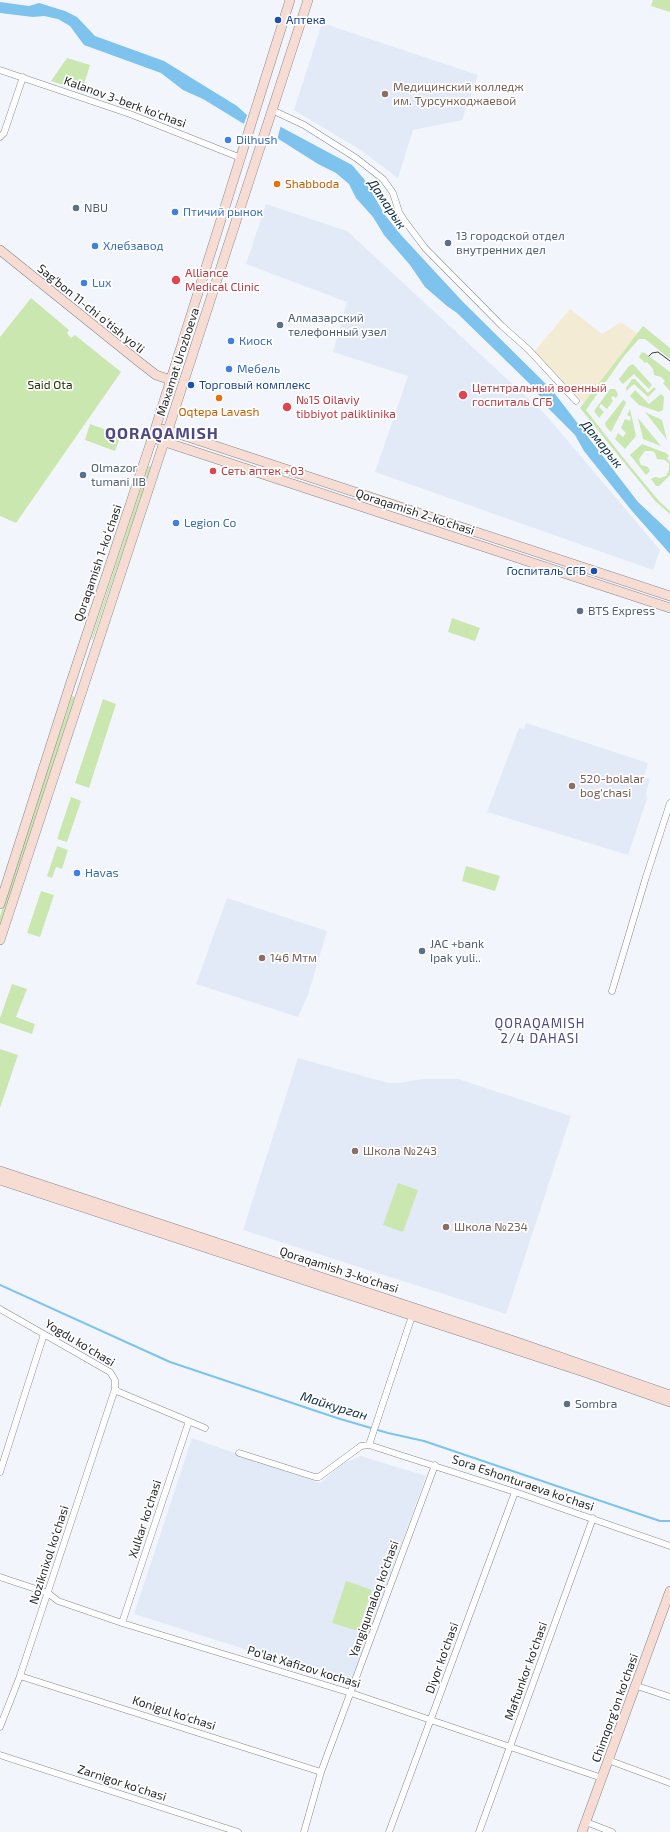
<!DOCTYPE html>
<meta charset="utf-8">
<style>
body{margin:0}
canvas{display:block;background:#f2f6fc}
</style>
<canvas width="670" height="1832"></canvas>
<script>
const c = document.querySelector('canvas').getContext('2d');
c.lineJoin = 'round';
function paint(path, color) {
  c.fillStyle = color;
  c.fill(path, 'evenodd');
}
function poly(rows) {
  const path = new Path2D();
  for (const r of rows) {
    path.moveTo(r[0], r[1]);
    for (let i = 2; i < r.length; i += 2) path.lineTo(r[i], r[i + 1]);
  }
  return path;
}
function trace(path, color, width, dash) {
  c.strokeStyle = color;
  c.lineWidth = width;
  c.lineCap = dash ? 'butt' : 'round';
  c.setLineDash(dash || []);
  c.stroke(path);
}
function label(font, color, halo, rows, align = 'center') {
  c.font = font + ' "Exo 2",sans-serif';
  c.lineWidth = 3.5;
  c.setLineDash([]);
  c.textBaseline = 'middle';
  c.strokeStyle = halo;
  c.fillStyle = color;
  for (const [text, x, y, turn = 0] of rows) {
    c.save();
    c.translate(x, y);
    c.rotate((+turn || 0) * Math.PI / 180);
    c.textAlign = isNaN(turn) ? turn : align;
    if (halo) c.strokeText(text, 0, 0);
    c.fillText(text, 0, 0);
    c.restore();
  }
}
paint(poly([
 [570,309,602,334,621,322,638,334,584,403,534,352]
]), '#f4ebd5');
paint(poly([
 [322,23,478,75,462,120,413,130,398,178,359,149,294,110],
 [266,204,347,231,545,414,660,550,653,570,375,472,408,376,333,352,347,302,246,264],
 [526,723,648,763,644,777,650,779,646,793,647,799,628,855,487,812,519,728,524,729],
 [227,898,327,931,308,995,298,1017,196,984],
 [298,1058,388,1083,400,1083,421,1079,458,1079,571,1116,506,1314,243,1230],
 [192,1438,320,1483,344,1463,361,1456,426,1476,351,1683,134,1614]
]), '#e3eaf7');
paint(poly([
 [653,0,670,0,670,12,651,6],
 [67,58,90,65,82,91,51,81],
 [31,298,69,330,67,333,71,338,75,335,121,372,16,523,0,516,0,337],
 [643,326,670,348,670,359,645,339,639,339,624,356,586,410,621,455,659,501,670,511,670,514,656,502,580,408],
 [642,352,645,353,670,372,670,391,663,383,665,381,661,377,654,375,653,369,647,362,645,363,639,357],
 [633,364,652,385,649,389,634,374,623,384,620,381,619,379,629,366],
 [632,379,635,379,648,393,654,387,656,389,648,397,634,384,626,391,626,388],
 [610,389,615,389,618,394,616,398,613,396,611,398,613,401,607,409,601,404,599,407,604,412,599,418,594,411],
 [635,390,649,404,661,394,664,397,663,410,659,412,639,405,630,396],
 [623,400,625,401,626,403,611,432,606,427,605,423],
 [630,409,636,436,625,449,615,439,618,433,623,437,626,433,621,428,625,419,630,421,631,417,627,415],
 [645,412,662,420,667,440],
 [638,418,661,446,643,439],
 [90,424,121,435,115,451,85,440],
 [642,444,666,453,669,456,667,458,670,462,670,475,659,486,656,486,651,479,655,477,660,478,666,476,669,470,669,464,665,460,657,459,655,453,652,451,645,451,639,459,641,465,648,467,650,471,646,475,630,455],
 [152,465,93,639,91,640,148,467],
 [452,618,480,628,475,641,448,632],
 [72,696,75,697,0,926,0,916],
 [103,699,116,704,89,788,75,783],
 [71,797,81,801,67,842,57,839],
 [57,846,68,850,62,869,56,867,52,878,47,876],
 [466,866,500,876,495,891,462,881],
 [41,891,54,895,40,937,27,933],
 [12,984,27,989,16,1017,35,1024,32,1034,0,1023,0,1018],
 [0,1049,18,1055,0,1108],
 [398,1183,418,1190,403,1232,383,1225],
 [346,1581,372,1590,358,1631,332,1623]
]), '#c9e7ae');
paint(poly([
 [0,2,29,6,39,3,65,11,77,17,95,36,164,61,237,106,247,115,281,127,352,165,364,179,385,215,401,235,463,302,552,390,638,502,670,532,670,554,632,511,584,451,575,435,549,409,533,387,457,313,447,306,425,287,410,265,384,235,373,217,356,198,349,184,336,173,318,164,277,138,244,124,203,99,183,90,161,73,84,45,70,26,58,19,44,16,33,17,0,13]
]), '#7ec2ee');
paint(poly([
 [248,113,281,125,277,140,243,126]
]), '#f2f6fc');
trace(poly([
 [0,1285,170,1362,337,1418,388,1433,424,1441,660,1521,670,1521]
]), '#7ec2ee', 2);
const street = poly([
 [0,70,130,114,241,158],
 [272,110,304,125,356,158,383,179,393,193,399,212,404,220,425,248,502,326,529,350,576,401],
 [0,137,4,133,23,77],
 [612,991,646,877,670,803],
 [0,1309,110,1372,115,1380,115,1389,119,1392,205,1428],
 [369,1445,413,1313],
 [239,1453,315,1477,319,1477,361,1446,369,1445,515,1492,670,1546],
 [0,1472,44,1334],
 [0,1577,48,1593,58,1601,122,1623,351,1693,602,1778],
 [122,1623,189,1421],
 [20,1676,321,1772],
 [637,1686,670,1697],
 [0,1727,20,1676,115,1389],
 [0,1755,238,1832],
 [608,1760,670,1783],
 [586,1822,612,1832],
 [304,1832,321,1772,435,1465],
 [389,1832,515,1492],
 [479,1832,593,1518]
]);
const secondary = poly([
 [0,250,138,361,156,375,171,380],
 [164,429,670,596],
 [159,440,670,608],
 [0,904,70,685,154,433,290,0],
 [0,940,168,430,308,0],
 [0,1171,514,1341,670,1395],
 [0,1180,587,1373,670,1402],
 [582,1832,670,1591]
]);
trace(street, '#84888d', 7);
trace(secondary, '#84888d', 10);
trace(street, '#fff', 6);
trace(secondary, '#f7dcd3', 9);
trace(poly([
 [649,356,652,353,658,352,670,361]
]), '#353739', 1);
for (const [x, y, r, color] of [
 [278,20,4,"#1a4fb4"],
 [385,94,4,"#8d6e63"],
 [228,140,4,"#3f7fe0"],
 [277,184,4,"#e8710a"],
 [76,208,4,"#5c6f8a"],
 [175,212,4,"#3f7fe0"],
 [448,243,4,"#5c6f8a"],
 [95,246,4,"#3f7fe0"],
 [176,280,5,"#e0444e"],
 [84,283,4,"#3f7fe0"],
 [280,325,4,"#5c6f8a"],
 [231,341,4,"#3f7fe0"],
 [229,369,4,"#3f7fe0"],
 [191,385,4,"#1a4fb4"],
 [463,395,5,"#e0444e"],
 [219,398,4,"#e8710a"],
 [287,407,5,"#e0444e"],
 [213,471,4,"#e0444e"],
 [83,475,4,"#5c6f8a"],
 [176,523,4,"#3f7fe0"],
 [594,571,4,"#1a4fb4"],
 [580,611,4,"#5c6f8a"],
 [572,786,4,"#8d6e63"],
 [77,873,4,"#3f7fe0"],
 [422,951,4,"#5c6f8a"],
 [262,958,4,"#8d6e63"],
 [355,1151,4,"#8d6e63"],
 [446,1227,4,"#8d6e63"],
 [567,1404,4,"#5c6f8a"]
]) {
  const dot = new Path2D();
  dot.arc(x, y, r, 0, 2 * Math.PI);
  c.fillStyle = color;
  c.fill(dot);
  trace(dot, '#fff', 1.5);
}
label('12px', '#164399', '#fff', [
 ["Аптека",286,20],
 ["Торговый комплекс",199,385],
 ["Госпиталь СГБ",586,571,"right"]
], 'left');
label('12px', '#785e54', '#fff', [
 ["Медицинский колледж",393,87],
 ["им. Турсунходжаевой",393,101],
 ["520-bolalar",580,779],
 ["bog'chasi",580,793],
 ["146 Мтм",270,958],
 ["Школа №243",363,1151],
 ["Школа №234",454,1227]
], 'left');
label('12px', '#1e2022', '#fff', [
 ["Kalanov 3-berk ko'chasi",125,102,20],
 ["Sag'bon 11-chi o'tish yo'li",91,309,39],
 ["Maxamat Urozboeva",178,362,-72],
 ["Qoraqamish 2-ko'chasi",415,512,18],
 ["Qoraqamish 1-koʻchasi",98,563,-71],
 ["Qoraqamish 3-ko'chasi",339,1270,18],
 ["Yogdu ko'chasi",80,1343,31],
 ["Sora Eshonturaeva ko'chasi",523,1483,19],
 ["Xulkar ko'chasi",145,1519,-72],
 ["Noziknixol ko'chasi",49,1555,-72],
 ["Yangiqumaloq ko'chasi",374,1599,-70],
 ["Diyor ko'chasi",442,1658,-70],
 ["Po'lat Xafizov kochasi",304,1667,17],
 ["Maftunkor ko'chasi",526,1671,-70],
 ["Chimqorg'on ko'chasi",615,1708,-70],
 ["Konigul ko'chasi",174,1713,18],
 ["Zarnigor ko'chasi",122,1783,18]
]);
label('12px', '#366cbe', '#fff', [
 ["Dilhush",236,140],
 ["Птичий рынок",183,212],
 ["Хлебзавод",103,246],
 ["Lux",92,283],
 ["Киоск",239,341],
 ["Мебель",237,369],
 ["Legion Co",184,523],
 ["Havas",85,873]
], 'left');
label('12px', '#c56008', '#fff', [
 ["Shabboda",285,184],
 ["Oqtepa Lavash",219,412,"center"]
], 'left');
label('12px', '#4e5e75', '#fff', [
 ["NBU",84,208],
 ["13 городской отдел",456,236],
 ["внутренних дел",456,250],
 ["Алмазарский",288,318],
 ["телефонный узел",288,332],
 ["Olmazor",91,468],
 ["tumani IIB",91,482],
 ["BTS Express",588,611],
 ["JAC +bank",430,944],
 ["Ipak yuli..",430,958],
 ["Sombra",575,1404]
], 'left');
label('12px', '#be3a42', '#fff', [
 ["Alliance",185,273],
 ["Medical Clinic",185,287],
 ["Цетнтральный военный",472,388],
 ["госпиталь СГБ",472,402],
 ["№15 Oilaviy",296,400],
 ["tibbiyot paliklinika",296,414],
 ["Сеть аптек +03",221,471]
], 'left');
label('12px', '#24390a', '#fff', [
 ["Said Ota",50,385]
]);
label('italic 13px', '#0d2c3f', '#fff', [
 ["Дамарык",387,204,56],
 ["Дамарык",602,444,51],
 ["Майкурган",334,1406,17]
]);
c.letterSpacing = '1px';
label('13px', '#4f4886', '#fff', [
 ["QORAQAMISH",540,1024],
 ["2/4 DAHASI",540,1039]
]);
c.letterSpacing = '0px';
c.letterSpacing = '1px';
label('bold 16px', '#4f4886', '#fff', [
 ["QORAQAMISH",162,434]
]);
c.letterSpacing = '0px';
</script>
